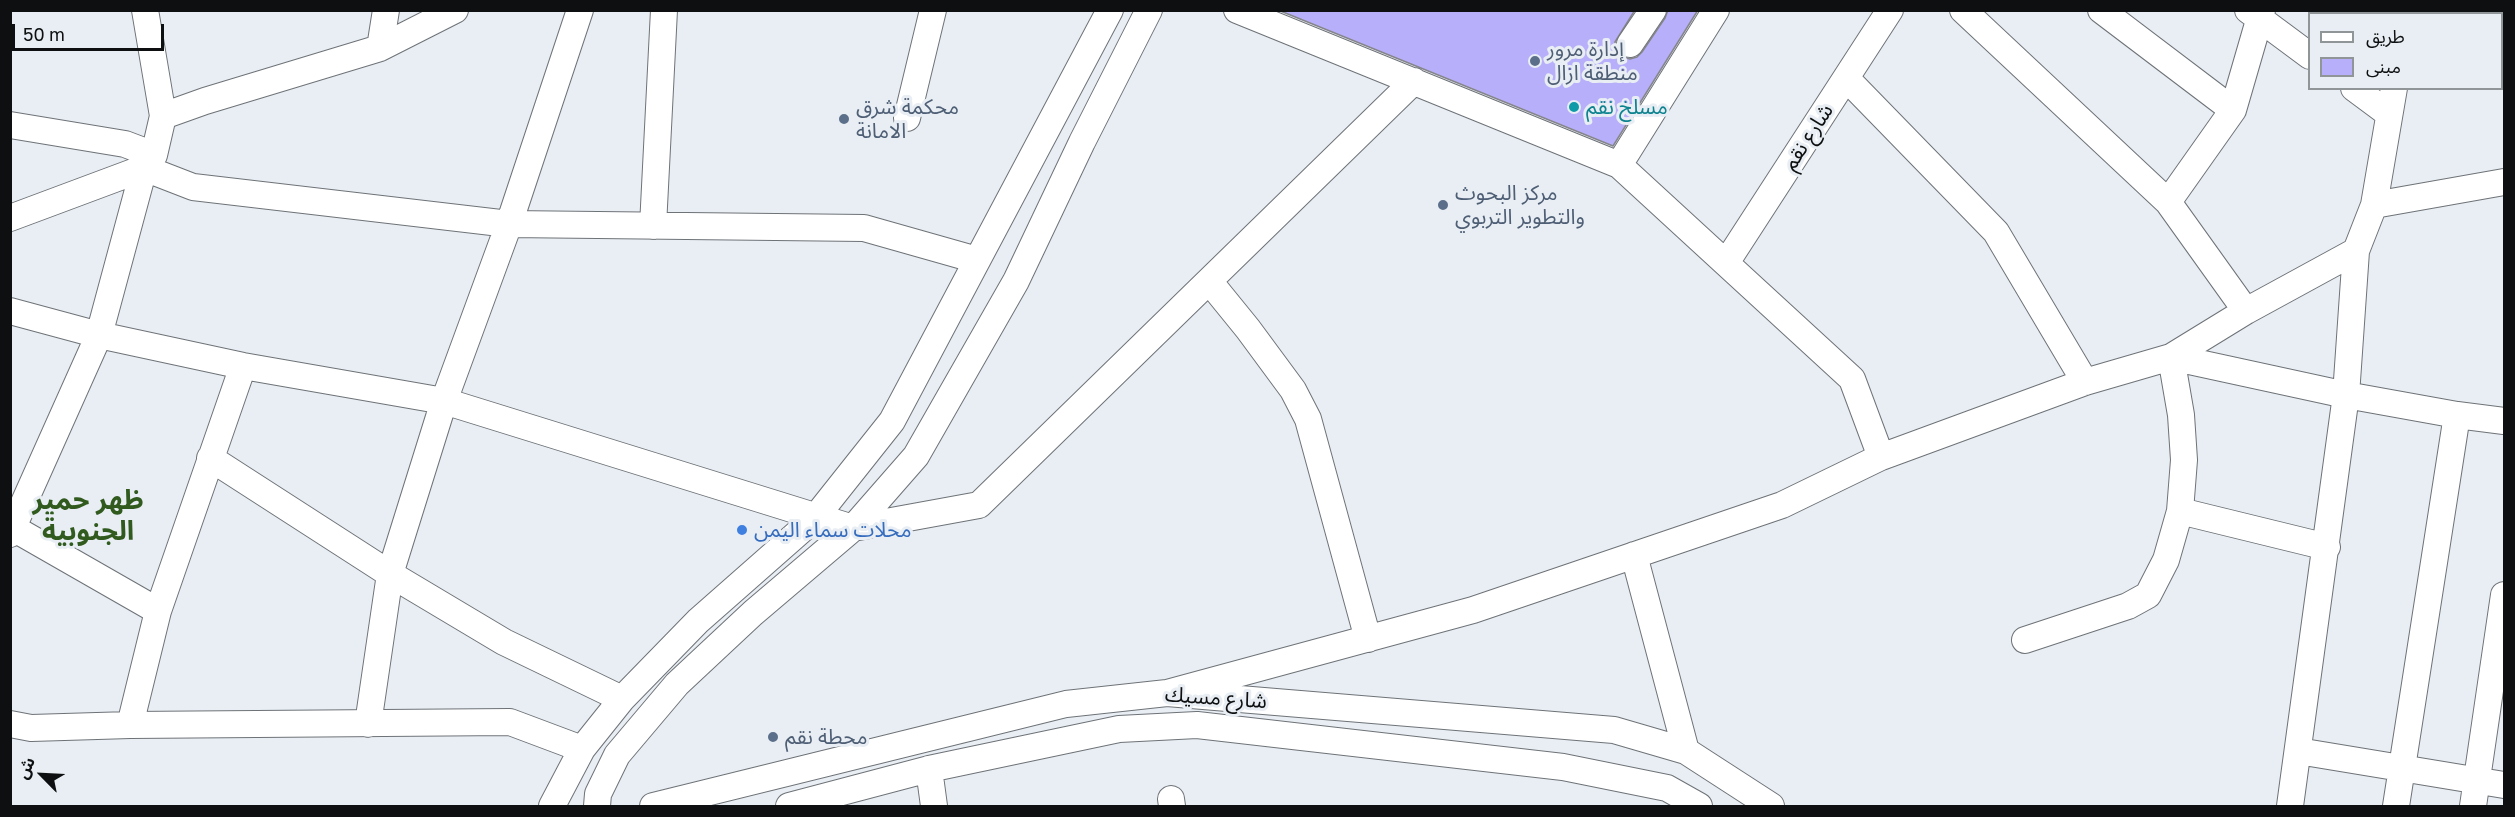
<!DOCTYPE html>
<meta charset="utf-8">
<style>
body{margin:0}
#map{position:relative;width:2515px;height:817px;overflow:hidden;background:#e8eef3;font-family:"Golos Text","Noto Sans Arabic",sans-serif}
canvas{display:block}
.frame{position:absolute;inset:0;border:12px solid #0d0f10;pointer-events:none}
.legend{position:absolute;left:2308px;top:12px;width:195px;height:78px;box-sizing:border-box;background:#e8eef3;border:2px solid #909598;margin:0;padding:8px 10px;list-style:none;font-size:18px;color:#0d0f10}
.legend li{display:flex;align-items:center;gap:12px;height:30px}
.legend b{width:30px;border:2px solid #909598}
.north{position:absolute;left:12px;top:745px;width:60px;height:60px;-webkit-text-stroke:4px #e8eef3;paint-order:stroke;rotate:294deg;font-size:16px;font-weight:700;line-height:24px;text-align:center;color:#0d0f10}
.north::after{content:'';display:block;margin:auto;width:21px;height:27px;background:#0d0f10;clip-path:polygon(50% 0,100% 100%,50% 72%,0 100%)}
.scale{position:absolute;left:12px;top:24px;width:152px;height:27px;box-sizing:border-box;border:3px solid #0d0f10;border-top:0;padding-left:8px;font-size:18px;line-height:21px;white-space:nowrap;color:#0d0f10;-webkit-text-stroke:4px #e8eef3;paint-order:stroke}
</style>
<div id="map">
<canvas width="2515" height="817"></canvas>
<div class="frame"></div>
<ul class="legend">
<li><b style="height:8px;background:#fff"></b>طريق</li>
<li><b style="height:16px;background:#b7aff9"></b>مبنى</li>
</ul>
<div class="north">ش</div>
<div class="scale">50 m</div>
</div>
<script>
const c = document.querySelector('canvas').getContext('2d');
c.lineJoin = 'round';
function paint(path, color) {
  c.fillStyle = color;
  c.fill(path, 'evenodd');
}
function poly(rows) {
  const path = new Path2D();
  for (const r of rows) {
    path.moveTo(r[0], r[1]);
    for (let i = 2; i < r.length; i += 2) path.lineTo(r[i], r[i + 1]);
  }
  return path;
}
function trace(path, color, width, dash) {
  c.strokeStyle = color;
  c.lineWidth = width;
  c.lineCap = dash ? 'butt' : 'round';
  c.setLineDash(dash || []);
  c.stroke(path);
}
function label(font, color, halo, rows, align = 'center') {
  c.font = font + ' "Golos Text","Noto Sans Arabic",sans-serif';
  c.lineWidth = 6;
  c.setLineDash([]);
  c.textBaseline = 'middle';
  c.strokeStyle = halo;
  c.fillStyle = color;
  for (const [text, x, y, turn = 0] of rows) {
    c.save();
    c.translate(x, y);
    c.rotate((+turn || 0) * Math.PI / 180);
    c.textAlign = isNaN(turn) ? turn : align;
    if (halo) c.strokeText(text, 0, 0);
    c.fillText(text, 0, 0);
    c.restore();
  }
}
const building = poly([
 [1278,10,1635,10,1615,42,1616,50,1621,56,1630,59,1637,57,1642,52,1665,18,1668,10,1698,10,1613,146,1278,10]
]);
paint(building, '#b7aff9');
trace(building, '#85858b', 1.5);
const minor = poly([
 [145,10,163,116],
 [1237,10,1619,165,1852,379,1881,457],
 [1963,10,2168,202,2246,311],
 [2101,10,2233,110],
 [2248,10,2310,56],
 [2410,14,2411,10],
 [1630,44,1653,10],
 [380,48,386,10],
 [1846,78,1996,232,2085,382],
 [2354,88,2389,114],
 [907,118,933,10],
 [10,125,125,144,154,155],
 [1619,165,1716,10],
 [2168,202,2233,110,2262,10],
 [2374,205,2504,182],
 [10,218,144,168,193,187,509,224,864,228,977,260],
 [653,226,664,10],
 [1726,263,1890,10],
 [1209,281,1248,329,1293,390,1308,419,1368,639],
 [10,311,99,335,243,366,444,401,853,528,979,505,1414,81],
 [210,458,390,574,504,642,622,699],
 [2180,511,2327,547],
 [13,528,158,611],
 [10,534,99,335,144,168,154,155,163,116,205,101,380,48,455,10],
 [1634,555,1686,751],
 [2025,640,2128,606,2148,595,2166,560,2180,511,2184,460,2181,415,2171,357,2246,311,2356,251],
 [1167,693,1473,610,1782,505,1881,457,2085,382,2171,357,2346,395,2457,415,2504,421],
 [10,724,31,728,130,725,510,722,582,749],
 [368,724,390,574,444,401,509,224,580,10],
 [130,725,158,611,243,366],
 [2298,751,2504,785],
 [929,769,934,806],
 [1171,799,1172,806],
 [552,806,582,749,622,699,698,621,815,518,892,421,1110,10],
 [597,806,598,794,617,755,677,684,753,613,853,528,916,456,1016,281,1082,142,1149,10],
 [653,806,1066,704,1167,693,1614,730,1686,751,1771,806],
 [789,806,929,769,1119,729,1197,725,1563,767,1667,788,1699,806],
 [2290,806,2346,395,2356,251,2374,205,2394,88],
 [2396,806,2457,415],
 [2473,806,2504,595]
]);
trace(minor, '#6e7378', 28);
trace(minor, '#fff', 26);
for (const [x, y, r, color] of [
 [1535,61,6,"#5c6f8a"],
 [1574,107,6,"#0f9aa8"],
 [844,119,6,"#5c6f8a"],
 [1443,205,6,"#5c6f8a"],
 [742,530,6,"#3f7fe0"],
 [773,737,6,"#5c6f8a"]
]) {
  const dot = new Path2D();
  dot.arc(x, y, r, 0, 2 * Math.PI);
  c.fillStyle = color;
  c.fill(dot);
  trace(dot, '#e8eef3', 2);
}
label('21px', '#4e5e75', '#e8eef3', [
 ["إدارة مرور",1547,49],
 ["منطقة ازال",1547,73],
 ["محكمة شرق",856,107],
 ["الامانة",856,131],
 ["مركز البحوث",1455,193],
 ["والتطوير التربوي",1455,217],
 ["محطة نقم",785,737]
], 'left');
label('21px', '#0d838f', '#e8eef3', [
 ["مسلخ نقم",1586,107]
], 'left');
label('21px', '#0d0f10', '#e8eef3', [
 ["شارع نقم",1808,137,-57],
 ["شارع مسيك",1216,698,4]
]);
label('21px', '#366cbe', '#e8eef3', [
 ["محلات سماء اليمن",754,530]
], 'left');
label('bold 27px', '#315a1e', '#e8eef3', [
 ["ظهر حمير",88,500],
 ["الجنوبية",88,531]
]);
</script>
